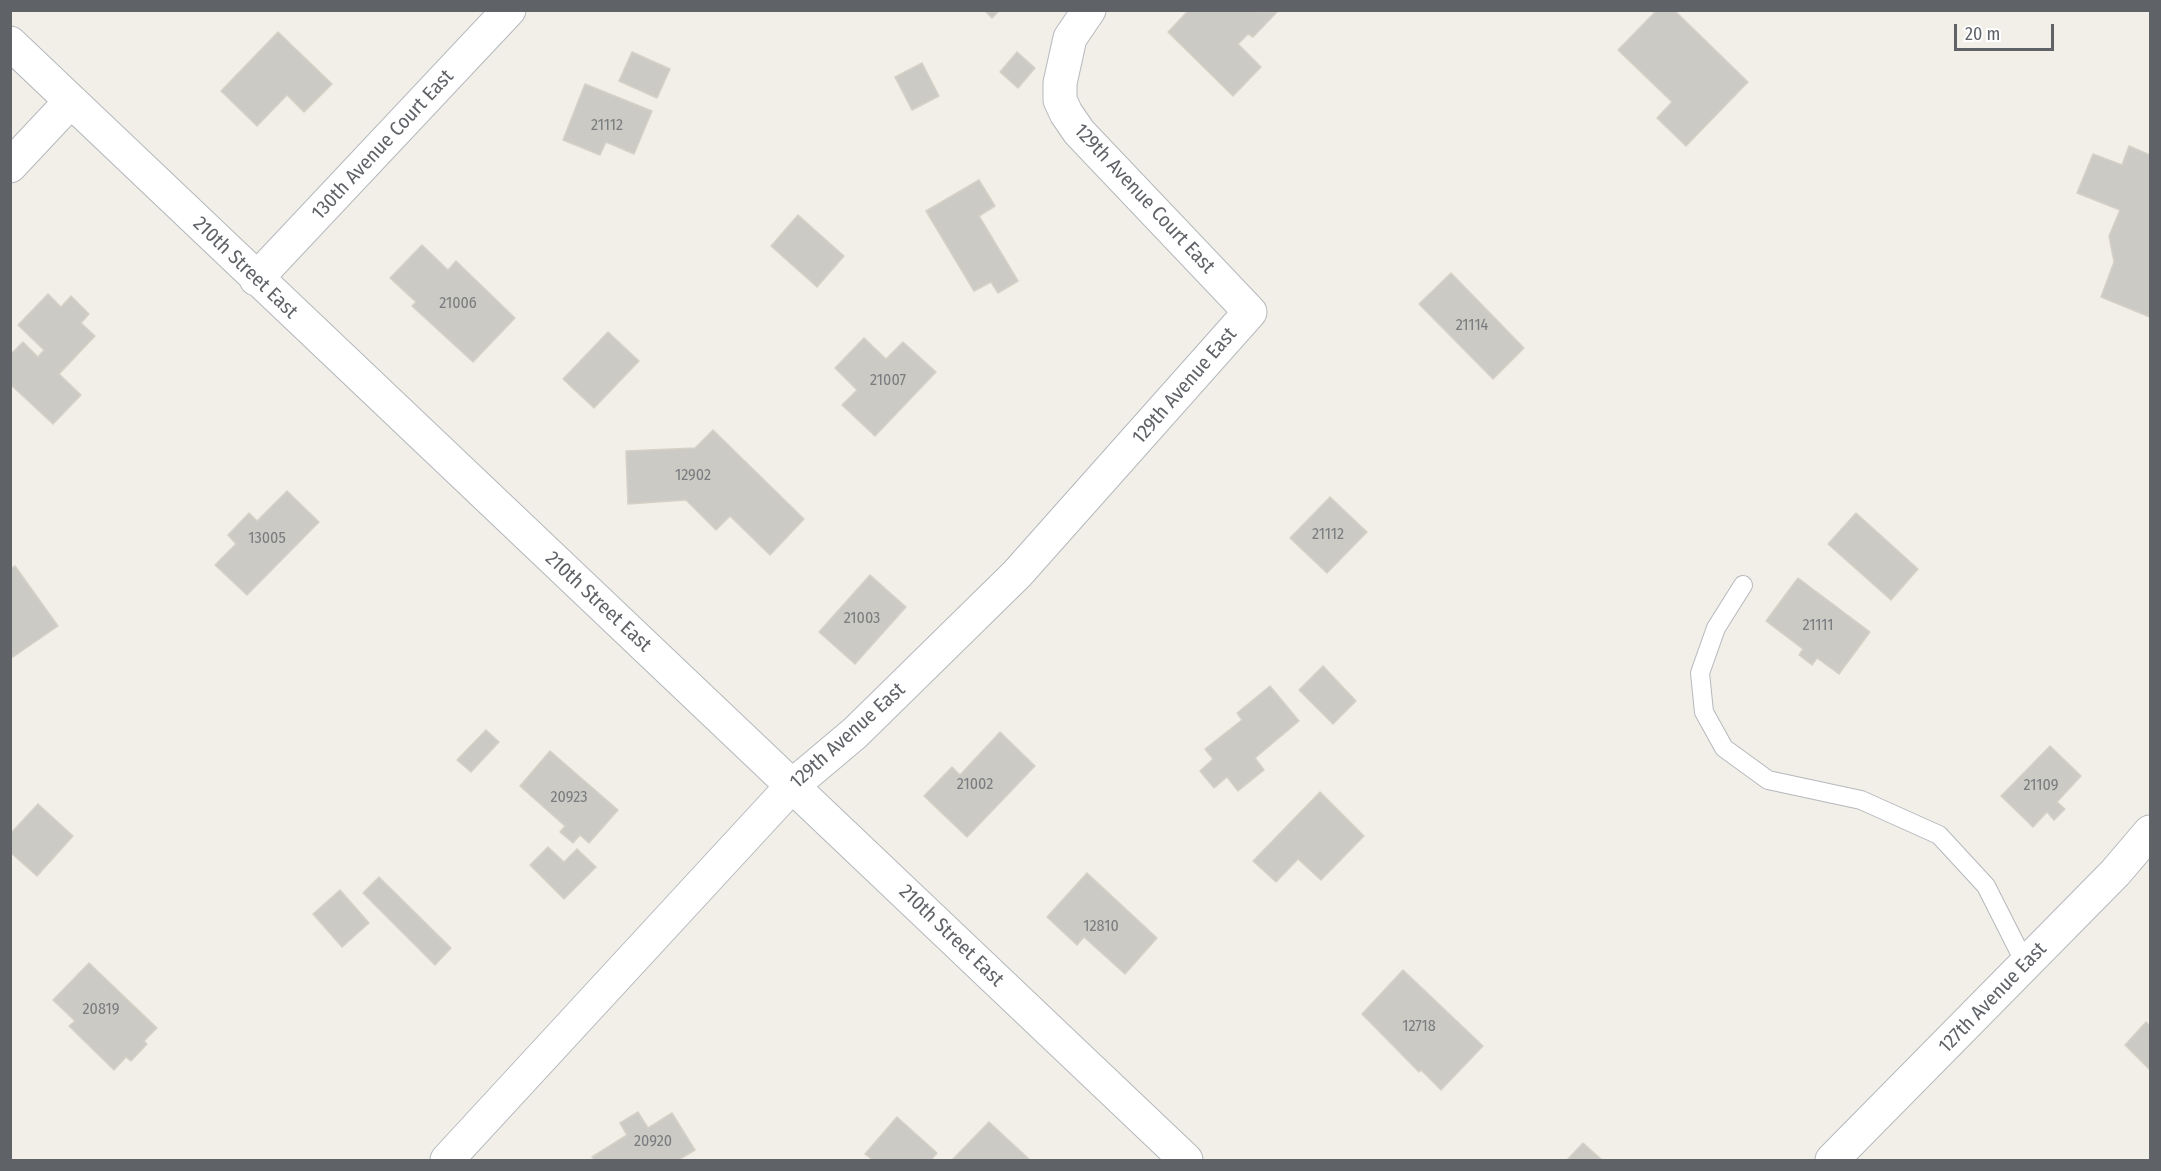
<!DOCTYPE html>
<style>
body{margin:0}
#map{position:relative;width:2161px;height:1171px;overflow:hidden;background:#f1efe8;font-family:"Fira Sans Condensed",sans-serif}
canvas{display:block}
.frame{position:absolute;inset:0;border:12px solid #5f6368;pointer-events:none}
.scale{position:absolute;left:1954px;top:24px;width:100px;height:27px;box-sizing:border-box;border:3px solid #5f6368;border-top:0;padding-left:8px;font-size:18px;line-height:21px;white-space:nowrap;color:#5f6368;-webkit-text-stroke:4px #fff;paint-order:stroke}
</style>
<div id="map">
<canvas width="2161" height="1171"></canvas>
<div class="frame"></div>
<div class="scale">20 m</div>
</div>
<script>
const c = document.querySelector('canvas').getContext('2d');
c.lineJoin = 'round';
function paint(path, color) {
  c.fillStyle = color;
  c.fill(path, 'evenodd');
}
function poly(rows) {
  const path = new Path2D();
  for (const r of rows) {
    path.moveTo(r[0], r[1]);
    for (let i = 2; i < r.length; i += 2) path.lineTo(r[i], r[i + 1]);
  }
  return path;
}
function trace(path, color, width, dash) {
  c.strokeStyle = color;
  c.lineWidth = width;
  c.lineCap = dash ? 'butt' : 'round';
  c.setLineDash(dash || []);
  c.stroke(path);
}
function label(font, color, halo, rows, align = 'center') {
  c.font = font + ' "Fira Sans Condensed",sans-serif';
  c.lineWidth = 6;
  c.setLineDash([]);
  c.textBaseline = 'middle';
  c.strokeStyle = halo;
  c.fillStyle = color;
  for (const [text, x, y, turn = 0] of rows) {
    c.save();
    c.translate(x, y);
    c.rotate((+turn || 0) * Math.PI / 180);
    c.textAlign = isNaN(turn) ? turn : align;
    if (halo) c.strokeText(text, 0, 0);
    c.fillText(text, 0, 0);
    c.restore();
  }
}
const building = poly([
 [984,10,1000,10,992,18,984,10],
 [1189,10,1277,12,1253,37,1248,34,1238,44,1261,67,1233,96,1168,32,1189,10],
 [1657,10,1674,10,1748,82,1686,146,1657,118,1672,102,1618,50,1657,10],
 [278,32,332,84,304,112,287,95,257,126,221,91,278,32],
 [632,52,670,69,657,98,619,81,632,52],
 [1017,52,1035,68,1018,88,1000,72,1017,52],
 [922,63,939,96,912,110,895,77,922,63],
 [585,84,652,111,634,154,606,142,600,155,563,140,585,84],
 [2129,146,2150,155,2150,317,2101,297,2114,262,2109,236,2120,210,2077,193,2093,154,2122,165,2129,146],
 [979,180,995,206,979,216,1018,281,998,293,991,282,974,291,926,211,979,180],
 [798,215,844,256,817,287,771,246,798,215],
 [422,245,448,270,456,261,515,318,473,362,412,306,416,302,390,278,422,245],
 [1451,273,1524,348,1493,379,1419,304,1451,273],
 [48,294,61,307,71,296,89,314,81,323,95,336,59,374,81,395,53,424,10,384,10,355,23,342,38,357,44,350,18,325,48,294],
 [608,332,639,361,594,408,563,379,608,332],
 [864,338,886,359,903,342,936,372,875,436,842,405,857,390,835,368,864,338],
 [713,430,804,519,770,555,730,516,716,530,686,500,628,504,626,451,695,448,713,430],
 [287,491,319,522,247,595,215,565,236,544,228,535,249,513,257,521,287,491],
 [1330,497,1367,532,1327,573,1290,538,1330,497],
 [1856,513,1918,569,1891,600,1828,544,1856,513],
 [15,566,58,626,10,659,10,569,15,566],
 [870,575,906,607,855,664,819,632,870,575],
 [1798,578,1870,632,1839,674,1817,658,1812,665,1799,655,1803,649,1766,621,1798,578],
 [1323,666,1356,701,1333,724,1299,690,1323,666],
 [1270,686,1299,721,1255,758,1264,770,1238,791,1227,777,1214,788,1200,771,1213,759,1205,749,1242,720,1237,713,1270,686],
 [486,730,499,742,471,772,457,760,486,730],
 [1000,732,1035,766,967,837,924,796,952,767,960,775,1000,732],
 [2050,746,2081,776,2057,802,2065,809,2054,820,2047,812,2033,827,2001,796,2050,746],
 [550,751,618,810,589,843,580,835,573,843,560,832,565,826,520,786,550,751],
 [1320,792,1364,836,1321,880,1298,859,1276,882,1253,861,1320,792],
 [38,804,73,836,37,876,10,852,10,834,38,804],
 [548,847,564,862,577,849,596,867,564,899,530,865,548,847],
 [1087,873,1157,938,1125,974,1084,937,1077,945,1047,917,1087,873],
 [379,877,451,948,435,965,363,893,379,877],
 [340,890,369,923,342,947,313,914,340,890],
 [89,963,157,1028,144,1041,147,1044,131,1061,126,1057,114,1070,69,1026,75,1021,53,1000,89,963],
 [1403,970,1483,1046,1441,1090,1421,1070,1419,1072,1362,1014,1403,970],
 [2146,1022,2150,1026,2150,1070,2125,1045,2146,1022],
 [638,1112,648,1128,672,1113,695,1150,678,1160,595,1160,592,1157,627,1135,620,1123,638,1112],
 [897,1117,937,1153,931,1160,873,1160,865,1154,897,1117],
 [989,1122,1030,1160,952,1160,989,1122],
 [1583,1143,1602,1160,1567,1160,1583,1143]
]);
paint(building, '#cccac5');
trace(building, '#d6d1c6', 1.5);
const service = poly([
 [1743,585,1716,628,1700,673,1704,712,1724,748,1768,780,1861,800,1939,835,1986,886,2026,965]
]);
const minor = poly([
 [10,43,1186,1160],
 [10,166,71,101],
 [256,279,509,10],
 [447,1160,792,786,855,733,1017,574,1250,312,1079,132,1066,113,1060,100,1060,83,1070,38,1089,10],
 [1832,1160,2115,873,2150,832]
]);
trace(service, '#b5b8bc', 20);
trace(minor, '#b5b8bc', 35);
trace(service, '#fff', 18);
trace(minor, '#fff', 33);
label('16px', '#7a7d7f', null, [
 ["21112",607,126],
 ["21006",458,304],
 ["21114",1472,326],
 ["21007",888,381],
 ["12902",693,476],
 ["21112",1328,535],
 ["13005",267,539],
 ["21003",862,619],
 ["21111",1818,626],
 ["21002",975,785],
 ["21109",2041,786],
 ["20923",569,798],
 ["12810",1101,927],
 ["20819",101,1010],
 ["12718",1419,1027],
 ["20920",653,1142]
]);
label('20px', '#5f6368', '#fff', [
 ["130th Avenue Court East",383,145,-47],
 ["129th Avenue Court East",1144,199,47],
 ["210th Street East",245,268,44],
 ["129th Avenue East",1185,386,-49],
 ["210th Street East",598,602,43],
 ["129th Avenue East",848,736,-42],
 ["210th Street East",951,936,44],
 ["127th Avenue East",1993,998,-46]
]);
</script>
